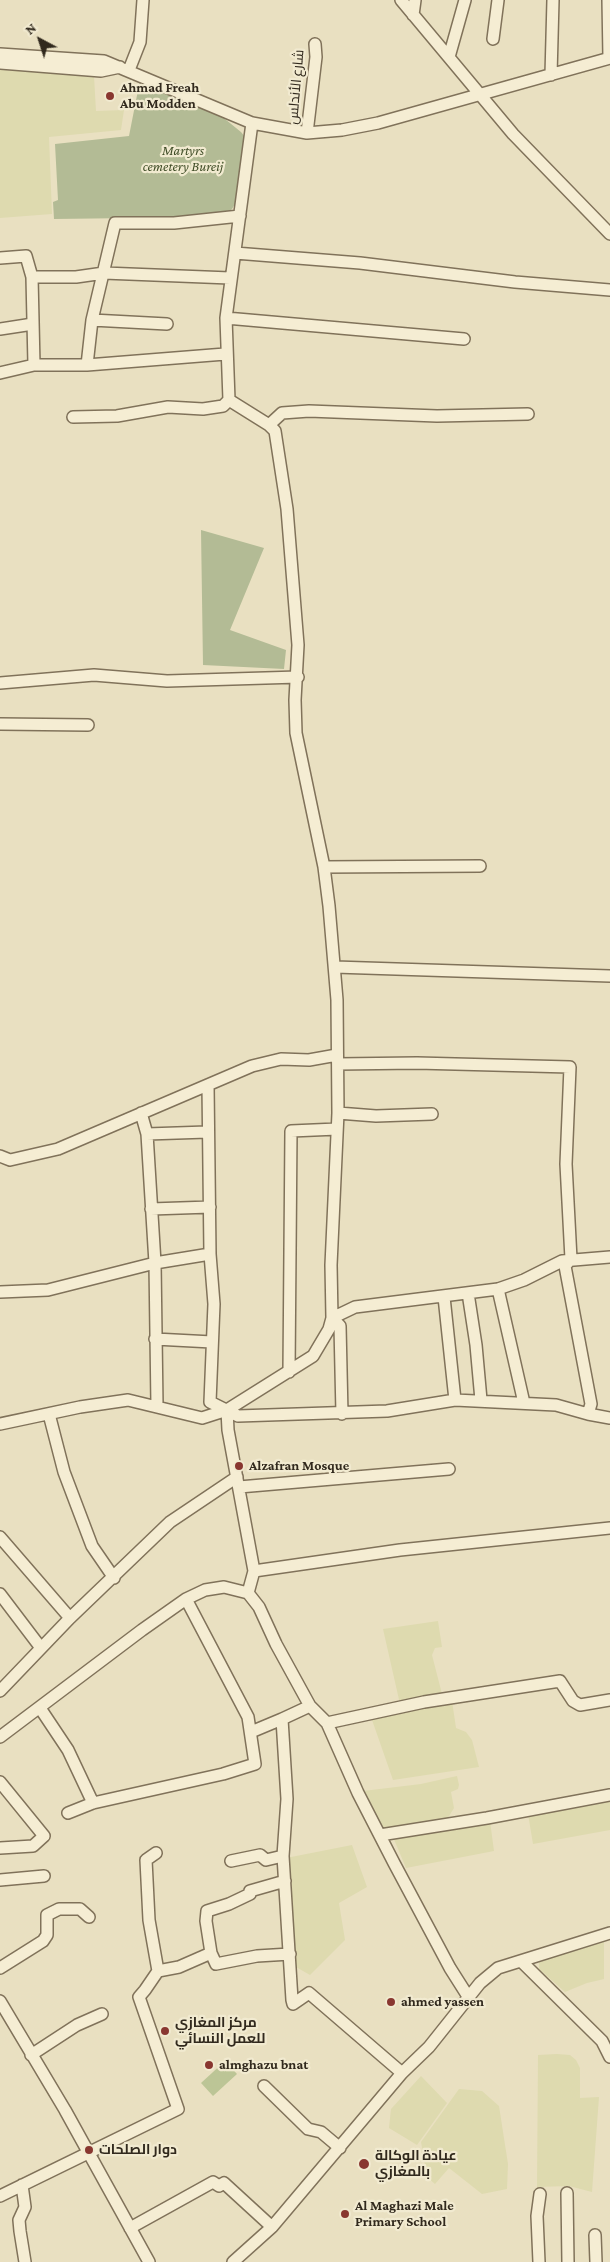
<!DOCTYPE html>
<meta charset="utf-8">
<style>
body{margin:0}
#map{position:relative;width:610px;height:2262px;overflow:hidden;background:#e9e0c1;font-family:"Crimson Pro",serif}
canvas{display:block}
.north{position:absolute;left:15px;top:15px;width:50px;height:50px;-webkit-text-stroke:4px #f1ead0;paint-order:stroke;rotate:320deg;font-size:14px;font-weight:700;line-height:20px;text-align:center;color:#31291d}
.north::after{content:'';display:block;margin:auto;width:18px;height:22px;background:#31291d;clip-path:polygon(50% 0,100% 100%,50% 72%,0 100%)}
</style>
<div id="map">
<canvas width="610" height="2262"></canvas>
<div class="north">N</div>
</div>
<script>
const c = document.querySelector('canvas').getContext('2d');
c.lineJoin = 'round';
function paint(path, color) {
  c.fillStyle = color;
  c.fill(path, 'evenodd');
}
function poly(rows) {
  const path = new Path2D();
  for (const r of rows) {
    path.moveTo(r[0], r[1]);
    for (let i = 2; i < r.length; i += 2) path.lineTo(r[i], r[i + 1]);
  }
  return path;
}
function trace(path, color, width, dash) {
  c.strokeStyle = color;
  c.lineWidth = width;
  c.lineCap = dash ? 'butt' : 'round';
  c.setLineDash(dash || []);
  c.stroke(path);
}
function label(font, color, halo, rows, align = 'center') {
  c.font = font + ' "Crimson Pro",Cairo,serif';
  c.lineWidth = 4.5;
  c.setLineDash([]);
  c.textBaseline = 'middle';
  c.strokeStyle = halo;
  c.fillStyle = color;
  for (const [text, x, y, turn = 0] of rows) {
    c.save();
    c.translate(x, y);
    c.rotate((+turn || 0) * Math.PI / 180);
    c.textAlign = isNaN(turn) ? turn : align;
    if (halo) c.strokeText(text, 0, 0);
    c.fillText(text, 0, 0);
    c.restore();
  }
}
paint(poly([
 [0,69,94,76,96,111,124,110,121,130,49,137,52,214,0,218],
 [438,1621,442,1647,435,1648,432,1655,442,1694,400,1704,383,1629],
 [452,1701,456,1728,466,1732,472,1740,479,1767,393,1780,371,1717],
 [457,1776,459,1785,458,1789,451,1792,454,1808,443,1826,386,1832,363,1795,363,1791,421,1784],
 [610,1799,610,1830,533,1844,528,1814],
 [490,1821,494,1851,406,1868,393,1837],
 [352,1845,367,1887,339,1903,345,1940,310,1975,296,1967,286,1858],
 [604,1942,604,1979,587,1983,565,1992,539,1969,539,1961],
 [557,2054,570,2055,576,2060,580,2068,580,2098,599,2097,592,2192,569,2186,537,2187,538,2055],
 [421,2076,447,2103,417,2145,389,2128,391,2109],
 [459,2089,482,2091,499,2106,508,2164,507,2189,482,2194,449,2168,435,2184,427,2177,421,2142]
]), '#dedaaf');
paint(poly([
 [225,2061,237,2074,213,2096,201,2083]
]), '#bcc596');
paint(poly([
 [140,80,215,111,241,132,245,137,236,202,232,209,227,213,211,217,54,219,53,202,58,200,55,144,129,136],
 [201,530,264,548,230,630,286,650,284,669,203,665]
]), '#b3bb95');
const minor = poly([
 [401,0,513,134,610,234],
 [608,0,609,58],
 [413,15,415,0],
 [493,39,498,0],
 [0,54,104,61,252,123,307,133,342,130,378,123,610,58],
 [449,57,465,0],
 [0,63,101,71,120,67],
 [129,70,140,42,143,0],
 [551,75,553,0],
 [307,133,316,57,315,44],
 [235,253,360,263,515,282,610,290],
 [0,258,26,256,32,277,34,365],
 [32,277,76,277,104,273,230,278],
 [226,318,464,339],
 [92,320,167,324],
 [0,329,33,324],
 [87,365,92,320,115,223,174,223,240,216],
 [0,373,34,365,87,365,225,354],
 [73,417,117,416,168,407,203,409,223,406,229,400],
 [269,425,282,413,309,411,437,416,528,414],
 [0,683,94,675,167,681,298,677],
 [0,724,88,725],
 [324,867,480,866],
 [335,967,610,976],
 [338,1064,417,1063,570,1067,566,1164,571,1259,565,1266,591,1404,588,1414],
 [208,1085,210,1254,214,1304,210,1402,238,1416,387,1411,455,1400,556,1405,588,1414,610,1418],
 [141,1113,147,1134,155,1263,157,1406],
 [338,1113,376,1116,432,1114],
 [147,1134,207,1132],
 [0,1156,10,1160,58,1149,252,1066,281,1059,309,1060,337,1055],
 [151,1209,210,1207],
 [498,1289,524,1403],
 [0,1292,48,1290,155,1263,210,1254],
 [468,1293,476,1345,481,1400],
 [444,1297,455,1400],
 [155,1339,212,1342],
 [289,1372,291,1131,337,1129],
 [49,1414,64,1472,92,1546,114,1578],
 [342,1414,340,1326,332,1318,355,1307,498,1289,524,1280,562,1261,610,1257],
 [0,1424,80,1407,128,1400,202,1418,227,1410],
 [239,1487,449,1469],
 [0,1537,70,1618],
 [254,1571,400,1550,610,1528],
 [248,1593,254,1571,228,1430,227,1410,313,1356,329,1329,332,1318,331,1265,338,1113,337,1000,329,906,324,867,296,733,295,700,298,645,287,509,275,431,269,425,229,400,226,318,252,123],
 [0,1594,41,1648],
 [0,1691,70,1618,170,1522,237,1477],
 [310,1706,282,1719,287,1799,283,1856,292,2000,293,2004,309,1993,402,2073],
 [40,1708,68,1750,93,1803],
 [327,1723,424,1702,560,1681,573,1701,580,1705,610,1700],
 [251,1732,282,1719],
 [0,1737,142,1630,186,1599,205,1590,224,1587,248,1593,259,1607,276,1644,310,1706,327,1723,358,1793,394,1863,450,1968,469,1998],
 [0,1782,44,1836,33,1846,0,1848],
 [68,1813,93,1803,223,1774,255,1764,248,1717,186,1599],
 [380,1835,487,1818,610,1795],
 [231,1861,260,1855,266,1860,283,1856],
 [0,1880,44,1876],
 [211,1953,206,1921,207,1911,229,1904,250,1894,250,1891,285,1881],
 [521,1961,602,2041,610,2057],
 [0,1968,43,1941,47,1935,47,1915,59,1909,80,1909,89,1917],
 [158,1971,179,1967,211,1953,216,1964,257,1956,290,1954],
 [0,2001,65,2110,149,2262],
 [31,2055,77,2025,102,2014],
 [264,2086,308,2129,321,2132,340,2148],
 [22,2185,25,2207,19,2220,20,2231,25,2262],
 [567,2193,568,2262],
 [0,2196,178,2109,139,1997,145,1990,158,1971,149,1920,146,1860,156,1853],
 [130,2228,213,2182,219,2186,224,2183,272,2227],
 [595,2235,596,2262],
 [233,2262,272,2227,402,2073,429,2047,480,1983,498,1968,610,1933],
 [539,2262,537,2216,540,2194]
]);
trace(minor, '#80725a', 14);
trace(minor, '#f5edd3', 11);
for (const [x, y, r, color] of [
 [110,96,5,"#893730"],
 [239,1466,5,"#893730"],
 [391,2002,5,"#893730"],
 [165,2031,5,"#893730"],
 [209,2065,5,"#893730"],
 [89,2150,5,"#893730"],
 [364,2164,6,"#893730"],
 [345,2214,5,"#893730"]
]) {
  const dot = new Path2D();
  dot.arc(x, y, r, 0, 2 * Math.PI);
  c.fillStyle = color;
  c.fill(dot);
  trace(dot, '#f1ead0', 2);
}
label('14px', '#31291d', '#f1ead0', [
 ["شارع الأندلس",296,87,-85]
]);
label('bold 14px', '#31291d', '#f1ead0', [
 ["Ahmad Freah",120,88],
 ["Abu Modden",120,104],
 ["Alzafran Mosque",249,1466],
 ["ahmed yassen",401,2002],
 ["مركز المغازي",175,2023],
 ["للعمل النسائي",175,2039],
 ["almghazu bnat",219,2065],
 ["دوار الصلحات",99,2150],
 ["عيادة الوكالة",375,2156],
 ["بالمغازي",375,2172],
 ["Al Maghazi Male",355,2206],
 ["Primary School",355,2222]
], 'left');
label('italic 14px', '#3f4c26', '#f1ead0', [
 ["Martyrs",183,151],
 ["cemetery Bureij",183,167]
]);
</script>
